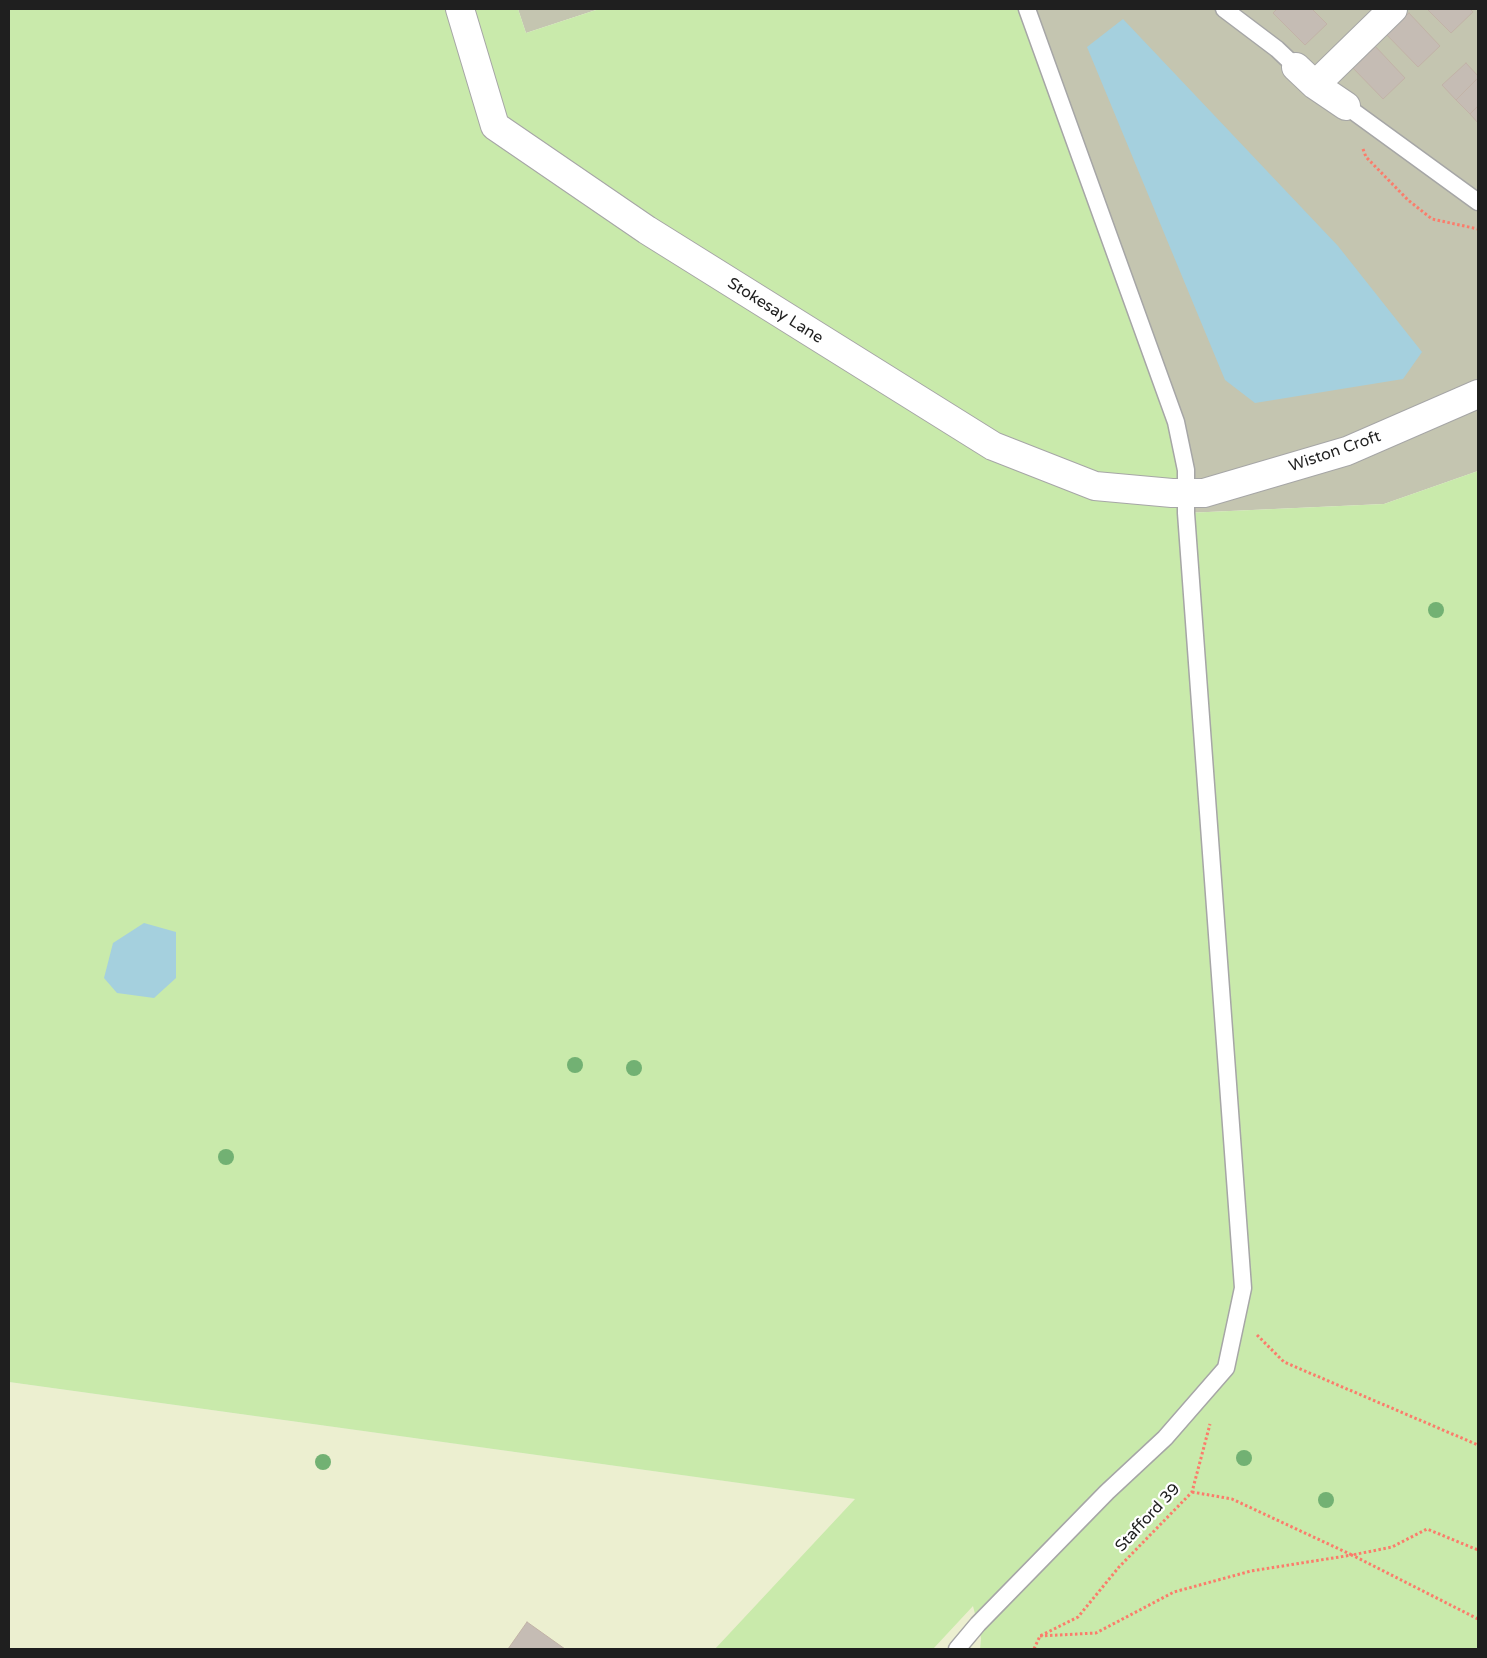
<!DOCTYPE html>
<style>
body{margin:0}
#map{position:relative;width:1487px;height:1658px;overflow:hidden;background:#f0ede5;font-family:"Varela Round",sans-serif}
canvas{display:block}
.frame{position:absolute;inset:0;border:10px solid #1f1f1f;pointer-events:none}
</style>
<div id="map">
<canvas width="1487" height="1658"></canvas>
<div class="frame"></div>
</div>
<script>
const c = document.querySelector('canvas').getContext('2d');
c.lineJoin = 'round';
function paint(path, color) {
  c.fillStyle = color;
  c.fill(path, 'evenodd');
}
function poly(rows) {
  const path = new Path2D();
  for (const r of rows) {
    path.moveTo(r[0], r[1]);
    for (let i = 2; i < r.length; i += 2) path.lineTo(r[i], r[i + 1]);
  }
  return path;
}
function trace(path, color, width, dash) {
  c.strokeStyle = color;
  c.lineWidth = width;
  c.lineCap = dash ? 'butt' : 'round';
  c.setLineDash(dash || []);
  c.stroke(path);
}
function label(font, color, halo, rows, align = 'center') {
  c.font = font + ' "Varela Round",sans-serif';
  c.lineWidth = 4.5;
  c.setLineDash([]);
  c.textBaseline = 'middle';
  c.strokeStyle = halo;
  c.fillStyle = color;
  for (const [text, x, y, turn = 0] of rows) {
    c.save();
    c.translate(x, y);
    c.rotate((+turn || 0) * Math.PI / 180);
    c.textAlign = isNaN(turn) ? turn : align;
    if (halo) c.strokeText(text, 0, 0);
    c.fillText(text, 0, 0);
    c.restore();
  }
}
paint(poly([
 [518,9,599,9,526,33],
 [1028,9,1478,9,1478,471,1384,504,1186,513]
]), '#c4c5b0');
paint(poly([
 [9,1382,856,1499,974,1606,981,1638,980,1649,9,1649]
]), '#ecefd0');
paint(poly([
 [9,9,518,9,526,33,599,9,1027,9,1176,422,1186,513,1384,504,1478,471,1478,1649,980,1649,981,1638,973,1606,933,1649,715,1649,855,1499,9,1382]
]), '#c9eaab');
paint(poly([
 [1123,19,1338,246,1422,352,1403,379,1255,403,1225,380,1087,47],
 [144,923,176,932,176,978,154,998,117,993,104,978,113,943]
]), '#a5d0de');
const building = poly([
 [1277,9,1312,9,1327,24,1305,45,1273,13,1277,9],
 [1427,9,1470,9,1473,12,1451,33,1427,9],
 [1409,13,1440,46,1418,67,1386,34,1409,13],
 [1375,46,1405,78,1383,99,1352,67,1375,46],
 [1466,63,1478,76,1478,78,1456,100,1442,85,1466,63],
 [1478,78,1478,106,1470,114,1456,100,1478,78],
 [1478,106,1478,123,1470,114,1478,106],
 [527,1622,565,1649,508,1649,527,1622]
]);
paint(building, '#c5bcb4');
trace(building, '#c2b3a7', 1);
const service = poly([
 [1224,9,1277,49,1296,67],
 [1346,106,1478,202],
 [957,1649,978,1624,1107,1492,1165,1438,1226,1368,1243,1288,1186,513,1186,470,1176,422,1027,9]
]);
const minor = poly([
 [1296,67,1315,85,1346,106],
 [1315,85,1393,9]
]);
const tertiary = poly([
 [460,9,495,126,647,230,993,446,1095,486,1172,493,1204,493,1347,451,1478,394]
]);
trace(service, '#a6a6a6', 19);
trace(minor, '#a6a6a6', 30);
trace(tertiary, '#a6a6a6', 30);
trace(poly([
 [1363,149,1366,157,1408,200,1432,219,1478,229],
 [1257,1335,1284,1362,1478,1445],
 [1192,1492,1232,1499,1352,1555,1392,1547,1427,1529,1478,1550],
 [1040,1636,1096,1633,1174,1592,1251,1571,1352,1555,1478,1619],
 [1034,1649,1040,1636,1078,1617,1119,1567,1192,1492,1210,1424]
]), '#fb7c6b', 3, [2.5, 2.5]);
trace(service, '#fff', 16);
trace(minor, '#fff', 28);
trace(tertiary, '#fff', 28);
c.fillStyle = '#72b173';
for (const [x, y] of [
 [1436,610],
 [575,1065],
 [634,1068],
 [226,1157],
 [1244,1458],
 [323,1462],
 [1326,1500]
]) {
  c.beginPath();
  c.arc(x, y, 8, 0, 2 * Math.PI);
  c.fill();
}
label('16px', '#1f1f1f', '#fff', [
 ["Stokesay Lane",775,311,32],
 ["Wiston Croft",1335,452,-19],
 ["Stafford 39",1148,1518,-47]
]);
</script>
